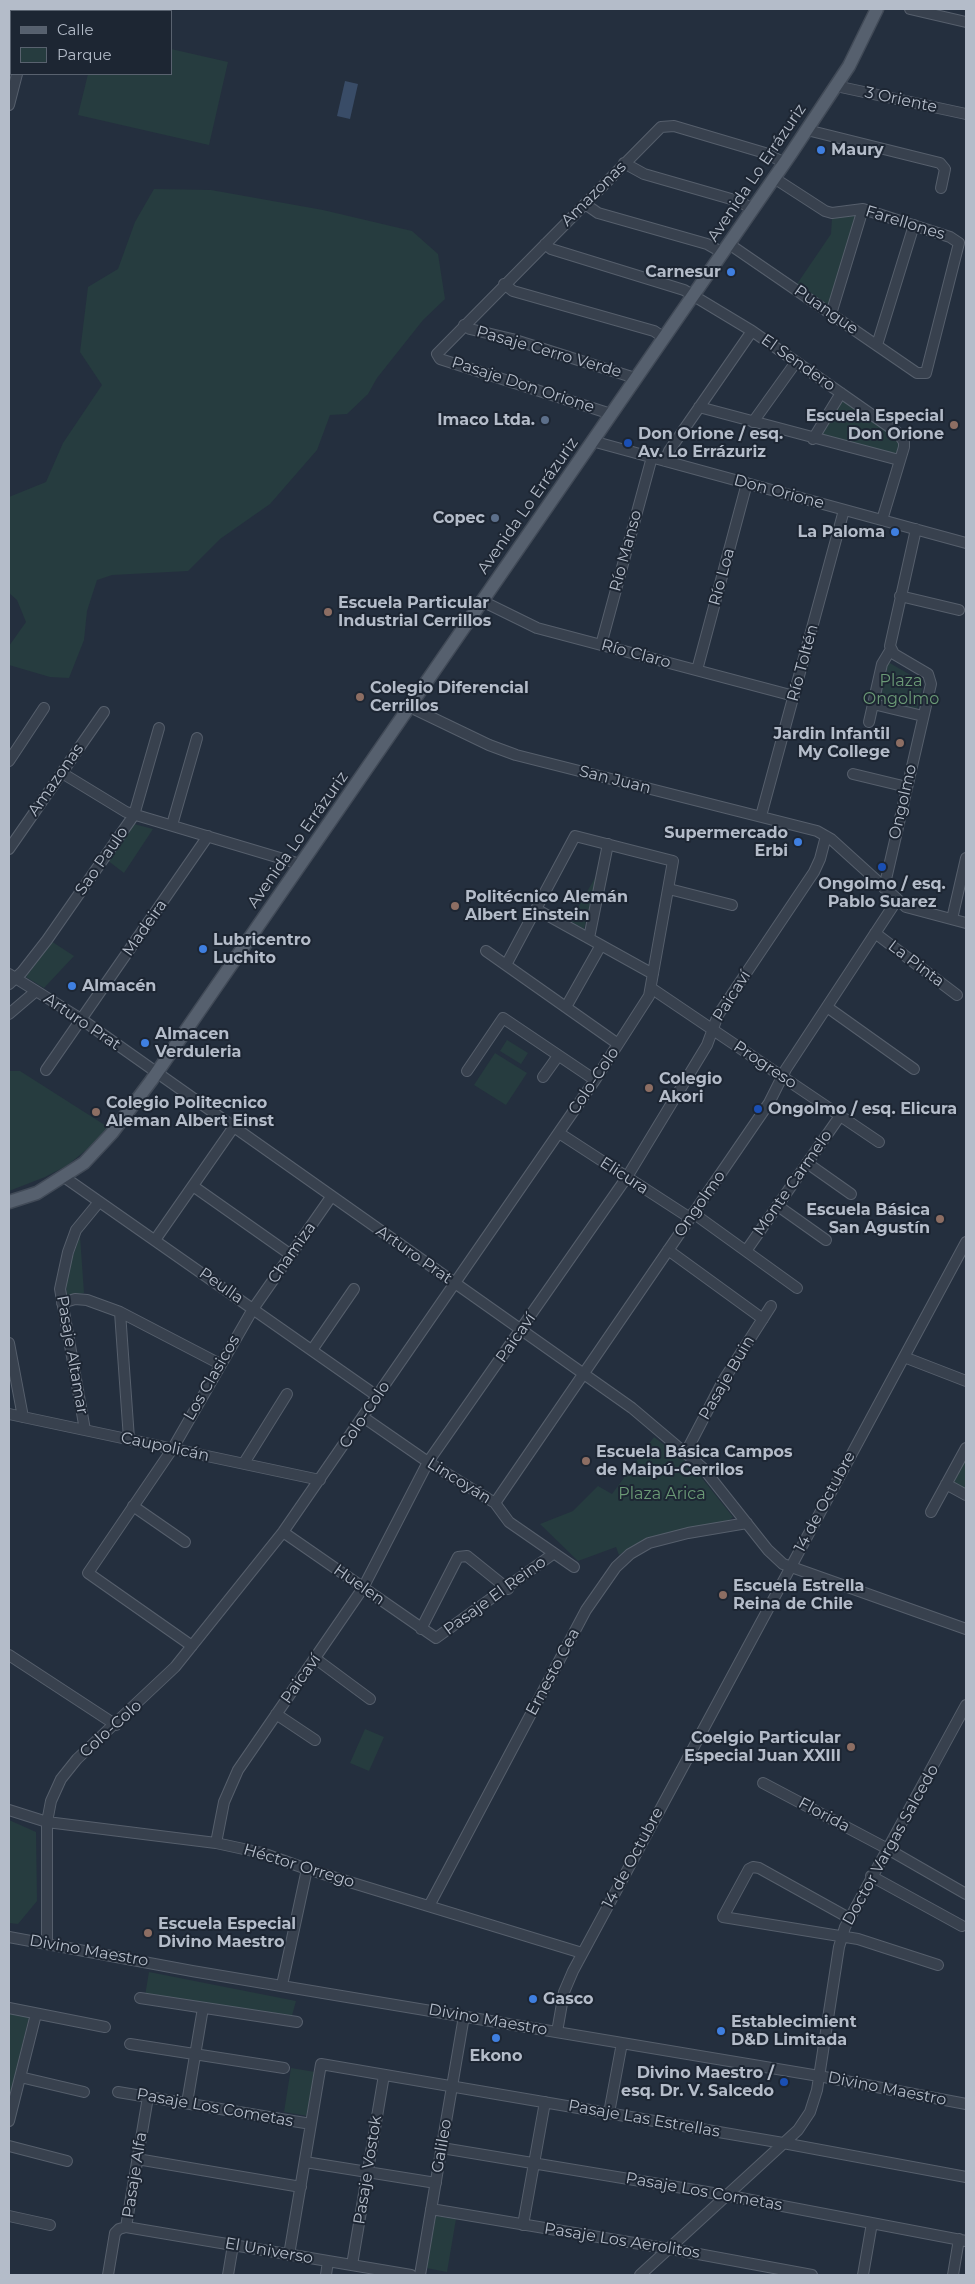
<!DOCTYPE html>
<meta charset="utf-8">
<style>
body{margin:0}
#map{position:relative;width:975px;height:2284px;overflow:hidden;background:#242f3e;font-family:Montserrat,sans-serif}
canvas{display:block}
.frame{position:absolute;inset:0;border:10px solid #b4bcc9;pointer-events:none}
.legend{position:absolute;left:10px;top:10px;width:162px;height:65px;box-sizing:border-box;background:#1d2633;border:1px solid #59626f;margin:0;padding:6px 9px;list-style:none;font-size:15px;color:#b4bcc9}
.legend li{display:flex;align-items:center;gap:10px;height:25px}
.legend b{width:25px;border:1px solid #59626f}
</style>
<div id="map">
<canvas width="975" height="2284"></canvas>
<div class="frame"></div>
<ul class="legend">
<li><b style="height:6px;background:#56606e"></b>Calle</li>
<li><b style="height:14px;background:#263c3f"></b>Parque</li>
</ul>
</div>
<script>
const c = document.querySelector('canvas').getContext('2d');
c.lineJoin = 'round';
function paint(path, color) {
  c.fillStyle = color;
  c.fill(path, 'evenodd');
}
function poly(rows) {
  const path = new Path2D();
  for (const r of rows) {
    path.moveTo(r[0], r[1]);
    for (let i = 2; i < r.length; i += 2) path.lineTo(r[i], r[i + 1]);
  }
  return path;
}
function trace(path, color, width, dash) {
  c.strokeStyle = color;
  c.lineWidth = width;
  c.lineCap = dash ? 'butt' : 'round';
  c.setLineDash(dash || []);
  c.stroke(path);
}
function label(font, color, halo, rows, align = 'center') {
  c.font = font + ' Montserrat,sans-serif';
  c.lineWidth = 4;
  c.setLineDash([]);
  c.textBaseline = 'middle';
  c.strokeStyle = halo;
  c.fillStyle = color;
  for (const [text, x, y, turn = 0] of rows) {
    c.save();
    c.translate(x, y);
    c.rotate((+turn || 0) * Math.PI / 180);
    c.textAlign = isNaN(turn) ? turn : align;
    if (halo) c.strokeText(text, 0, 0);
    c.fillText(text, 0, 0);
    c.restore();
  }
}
paint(poly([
 [171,49,228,62,209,145,78,115,88,74,171,74],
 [154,189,211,190,323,210,412,231,438,254,445,299,423,320,377,378,368,394,347,414,330,415,317,450,270,504,220,539,188,571,112,575,97,580,87,611,84,640,69,678,50,677,9,665,9,646,26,622,17,600,9,593,9,497,46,482,63,443,102,385,80,352,88,287,118,269,135,222],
 [851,215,858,215,830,306,797,284,831,234,832,219],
 [842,399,894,434,899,443,897,457,820,436],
 [888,662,914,677,922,689,916,713,878,702],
 [134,824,153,829,124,873,107,860],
 [599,871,584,929,570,921],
 [51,941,74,956,44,988,26,977],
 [507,1040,528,1053,521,1064,500,1051],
 [495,1053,527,1073,506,1105,474,1085],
 [9,1071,20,1071,111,1129,68,1165,45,1177,9,1191],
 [80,1236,84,1293,66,1297,67,1273],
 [654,1437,693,1467,733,1517,728,1521,646,1538,619,1555,616,1547,578,1561,540,1524,573,1511,598,1486,612,1494],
 [966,1458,966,1490,952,1482],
 [365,1729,384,1737,369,1771,350,1763],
 [9,1820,36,1832,37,1901,18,1924,9,1923],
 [149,1972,296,2001,291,2019,145,1996],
 [9,2013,29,2017,9,2100],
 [291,2068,315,2072,308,2116,284,2112],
 [436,2216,456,2219,447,2272,426,2268]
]), '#263c3f');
paint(poly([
 [345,81,358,84,350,119,337,116]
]), '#394c67');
const minor = poly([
 [910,9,966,22],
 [34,11,35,9],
 [9,68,11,69],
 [836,86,966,114],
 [9,105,17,74],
 [807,130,940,163,945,169,941,188],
 [624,163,644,174,738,201,753,209],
 [585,204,598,213,707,244,723,253],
 [545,244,551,249,684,290,752,331,898,433,904,442,904,447,882,520],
 [729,244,917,373,926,373,959,243,950,237,863,209,832,213,825,211,774,178],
 [504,284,513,291,654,331,663,337],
 [831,314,863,209],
 [464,325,470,329,512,339,635,378],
 [877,345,914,225],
 [699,407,899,460],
 [611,414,440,359,437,354,661,127,674,126,765,153,785,163],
 [753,422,796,362],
 [813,439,841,393],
 [592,441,966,543],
 [665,461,669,451,752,331],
 [900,596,959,610],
 [482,601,537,628,794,696],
 [601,645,652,457],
 [697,670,747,483],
 [873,704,923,716],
 [410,707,489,745,516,755,817,831,831,839,906,907,966,923],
 [869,722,882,664,891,649],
 [9,761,44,708],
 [62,773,126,812,300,864],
 [853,774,907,787],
 [761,816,844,510],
 [172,825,197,738],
 [9,849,104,712],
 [884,888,931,684,928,674,894,654,890,646,916,529],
 [669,889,732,905],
 [536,909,653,974],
 [952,919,966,858],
 [875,933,957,995],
 [589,938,608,844],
 [486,951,618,1044],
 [9,974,81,1019,632,1408,703,1468,768,1550,783,1564,966,1629],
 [9,984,22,972,47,940,134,815,159,728],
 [651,988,879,1142],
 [566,1007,601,945],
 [827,1007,914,1069],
 [9,1014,36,991],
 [46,1070,208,836],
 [467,1071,503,1018,595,1080],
 [543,1077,558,1056],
 [559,1133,690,1218],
 [807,1163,851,1194],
 [64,1177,377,1396],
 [193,1186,291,1255],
 [778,1206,826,1240],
 [693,1213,797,1288],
 [155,1240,233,1128],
 [668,1250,763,1319],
 [746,1251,840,1116],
 [62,1303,75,1299,87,1300,120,1312,220,1364],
 [120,1312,129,1439],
 [9,1343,23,1417],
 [312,1350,354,1289],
 [904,1357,966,1381],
 [9,1414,320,1480],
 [363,1417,428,1462,495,1503,509,1522,574,1567],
 [85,1430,60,1289,68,1252,76,1230,99,1202],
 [686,1452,723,1381,771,1306],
 [244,1463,287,1394],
 [946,1484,966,1495],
 [495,1503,769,1103,786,1069,897,900],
 [133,1506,185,1542],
 [931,1512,966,1448],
 [283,1532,436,1638,553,1554],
 [421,1629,458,1557,467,1556,508,1589],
 [192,1646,88,1573,173,1448,253,1309,331,1197],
 [9,1655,116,1725],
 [316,1659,370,1699],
 [276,1714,315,1740],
 [763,1783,886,1848,966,1894],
 [9,1810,47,1822,216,1843,262,1853,307,1869,582,1953],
 [216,1843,224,1802,238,1770,363,1588,428,1462,627,1177,707,1045,718,1015,814,872,820,859,826,836],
 [871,1876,962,1926],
 [429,1906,586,1610,616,1567,630,1554,649,1543,688,1533,747,1523],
 [849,1918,759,1868,753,1867,749,1869,723,1917,858,1939,938,1965],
 [9,1937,192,1971,819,2076,966,2104],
 [47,1943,47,1822,51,1801,61,1779,77,1759,175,1667,283,1532,595,1080,649,996,673,861,575,836,506,965],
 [282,1985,307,1869],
 [140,1998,297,2022],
 [9,2008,105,2027],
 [557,2032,564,1992,573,1971,966,1242],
 [130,2044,284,2068],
 [20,2077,84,2092],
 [118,2092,311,2124],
 [187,2103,203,2008],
 [609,2113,622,2043],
 [9,2121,36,2014],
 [9,2146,67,2161],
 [442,2148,725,2195,966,2241],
 [137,2159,301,2187],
 [305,2162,436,2183],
 [431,2209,682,2251,812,2275],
 [9,2216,50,2225],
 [523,2225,545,2102],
 [126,2227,148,2097],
 [289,2255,321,2064,783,2143,966,2177],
 [352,2265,384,2075],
 [108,2275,115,2233,119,2229,126,2227,411,2275],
 [228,2275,233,2245],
 [326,2275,328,2261],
 [420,2275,464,2016],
 [640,2275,798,2130,810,2112,817,2090,839,1947,845,1927,966,1705],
 [863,2275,872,2223],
 [953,2275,959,2239]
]);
const major = poly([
 [9,1202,37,1193,84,1163,112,1133,151,1081,790,155,849,66,877,9]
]);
trace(minor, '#565f6c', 12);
trace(major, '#414a57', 15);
trace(minor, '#38414e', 10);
trace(major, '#56606e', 12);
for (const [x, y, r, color] of [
 [821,150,5,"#3f7fe0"],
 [731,272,5,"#3f7fe0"],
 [545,420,5,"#5c6f8a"],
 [954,425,5,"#8d6e63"],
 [628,443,5,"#1a4fb4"],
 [495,518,5,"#5c6f8a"],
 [895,532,5,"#3f7fe0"],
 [328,612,5,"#8d6e63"],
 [360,697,5,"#8d6e63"],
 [900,743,5,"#8d6e63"],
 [798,842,5,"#3f7fe0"],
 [882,867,5,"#1a4fb4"],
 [455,906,5,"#8d6e63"],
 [203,949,5,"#3f7fe0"],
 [72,986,5,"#3f7fe0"],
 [145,1043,5,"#3f7fe0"],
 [649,1088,5,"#8d6e63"],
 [758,1109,5,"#1a4fb4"],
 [96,1112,5,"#8d6e63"],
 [940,1219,5,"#8d6e63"],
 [586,1461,5,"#8d6e63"],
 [723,1595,5,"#8d6e63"],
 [851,1747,5,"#8d6e63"],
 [148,1933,5,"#8d6e63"],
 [533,1999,5,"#3f7fe0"],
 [721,2031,5,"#3f7fe0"],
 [496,2038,5,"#3f7fe0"],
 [784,2082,5,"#1a4fb4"]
]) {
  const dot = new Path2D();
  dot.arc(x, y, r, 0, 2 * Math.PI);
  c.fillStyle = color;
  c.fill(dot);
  trace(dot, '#1d2633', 2);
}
label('16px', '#b4bcc9', '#1d2633', [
 ["3 Oriente",901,100,12],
 ["Avenida Lo Errázuriz",757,173,-56],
 ["Amazonas",594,194,-45],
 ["Farellones",905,223,17],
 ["Puangue",826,310,35],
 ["Pasaje Cerro Verde",549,352,16],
 ["El Sendero",798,363,35],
 ["Pasaje Don Orione",523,385,18],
 ["Don Orione",779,492,15],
 ["Avenida Lo Errázuriz",528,506,-55],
 ["Río Manso",626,551,-75],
 ["Río Loa",722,577,-75],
 ["Río Claro",636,654,15],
 ["Río Toltén",803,663,-75],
 ["Amazonas",56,780,-55],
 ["San Juan",615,780,14],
 ["Ongolmo",903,802,-77],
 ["Avenida Lo Errázuriz",298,840,-55],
 ["Sao Paulo",102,861,-55],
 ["Madeira",145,928,-55],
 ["La Pinta",916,964,37],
 ["Paicaví",732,996,-58],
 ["Arturo Prat",82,1022,34],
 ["Progreso",765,1065,34],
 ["Colo-Colo",594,1081,-56],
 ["Elicura",624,1176,33],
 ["Monte Carmelo",793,1183,-55],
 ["Ongolmo",700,1204,-55],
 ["Chamiza",292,1253,-55],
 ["Arturo Prat",414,1255,35],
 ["Peulla",221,1286,35],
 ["Paicaví",516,1338,-55],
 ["Pasaje Altamar",72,1355,80],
 ["Los Clasicos",212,1378,-60],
 ["Pasaje Buin",727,1378,-60],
 ["Colo-Colo",365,1415,-56],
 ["Caupolicán",165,1447,12],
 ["Lincoyán",459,1481,32],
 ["14 de Octubre",825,1502,-62],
 ["Huelen",359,1585,35],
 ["Pasaje El Reino",495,1596,-36],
 ["Ernesto Cea",553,1672,-62],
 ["Paicaví",301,1679,-55],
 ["Colo-Colo",111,1729,-42],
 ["Florida",824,1815,28],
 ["Doctor Vargas Salcedo",891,1845,-61],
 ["14 de Octubre",633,1858,-62],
 ["Héctor Orrego",299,1866,17],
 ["Divino Maestro",89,1951,10],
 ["Divino Maestro",488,2020,10],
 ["Divino Maestro",887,2089,11],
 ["Pasaje Los Cometas",215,2108,10],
 ["Pasaje Las Estrellas",644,2119,10],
 ["Galileo",442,2146,-80],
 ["Pasaje Vostok",368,2170,-81],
 ["Pasaje Alfa",135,2175,-81],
 ["Pasaje Los Cometas",704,2192,10],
 ["Pasaje Los Aerolitos",622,2241,9],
 ["El Universo",269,2251,10]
]);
label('bold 16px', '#b4bcc9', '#1d2633', [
 ["Maury",831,150],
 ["Carnesur",721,272,"right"],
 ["Escuela Especial",944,416,"right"],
 ["Don Orione",944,434,"right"],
 ["Imaco Ltda.",535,420,"right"],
 ["Don Orione / esq.",638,434],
 ["Av. Lo Errázuriz",638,452],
 ["Copec",485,518,"right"],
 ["La Paloma",885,532,"right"],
 ["Escuela Particular",338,603],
 ["Industrial Cerrillos",338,621],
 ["Colegio Diferencial",370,688],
 ["Cerrillos",370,706],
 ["Jardin Infantil",890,734,"right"],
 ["My College",890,752,"right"],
 ["Supermercado",788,833,"right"],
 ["Erbi",788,851,"right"],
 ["Ongolmo / esq.",882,884,"center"],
 ["Pablo Suarez",882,902,"center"],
 ["Politécnico Alemán",465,897],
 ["Albert Einstein",465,915],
 ["Lubricentro",213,940],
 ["Luchito",213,958],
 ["Almacén",82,986],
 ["Almacen",155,1034],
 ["Verduleria",155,1052],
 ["Colegio",659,1079],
 ["Akori",659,1097],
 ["Colegio Politecnico",106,1103],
 ["Aleman Albert Einst",106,1121],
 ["Ongolmo / esq. Elicura",768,1109],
 ["Escuela Básica",930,1210,"right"],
 ["San Agustín",930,1228,"right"],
 ["Escuela Básica Campos",596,1452],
 ["de Maipú-Cerrilos",596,1470],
 ["Escuela Estrella",733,1586],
 ["Reina de Chile",733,1604],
 ["Coelgio Particular",841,1738,"right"],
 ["Especial Juan XXIII",841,1756,"right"],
 ["Escuela Especial",158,1924],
 ["Divino Maestro",158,1942],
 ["Gasco",543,1999],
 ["Establecimient",731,2022],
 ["D&D Limitada",731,2040],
 ["Ekono",496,2056,"center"],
 ["Divino Maestro /",774,2073,"right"],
 ["esq. Dr. V. Salcedo",774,2091,"right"]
], 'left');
label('16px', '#6b9a76', '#1d2633', [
 ["Plaza",901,681],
 ["Ongolmo",901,699],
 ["Plaza Arica",662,1494]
]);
</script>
